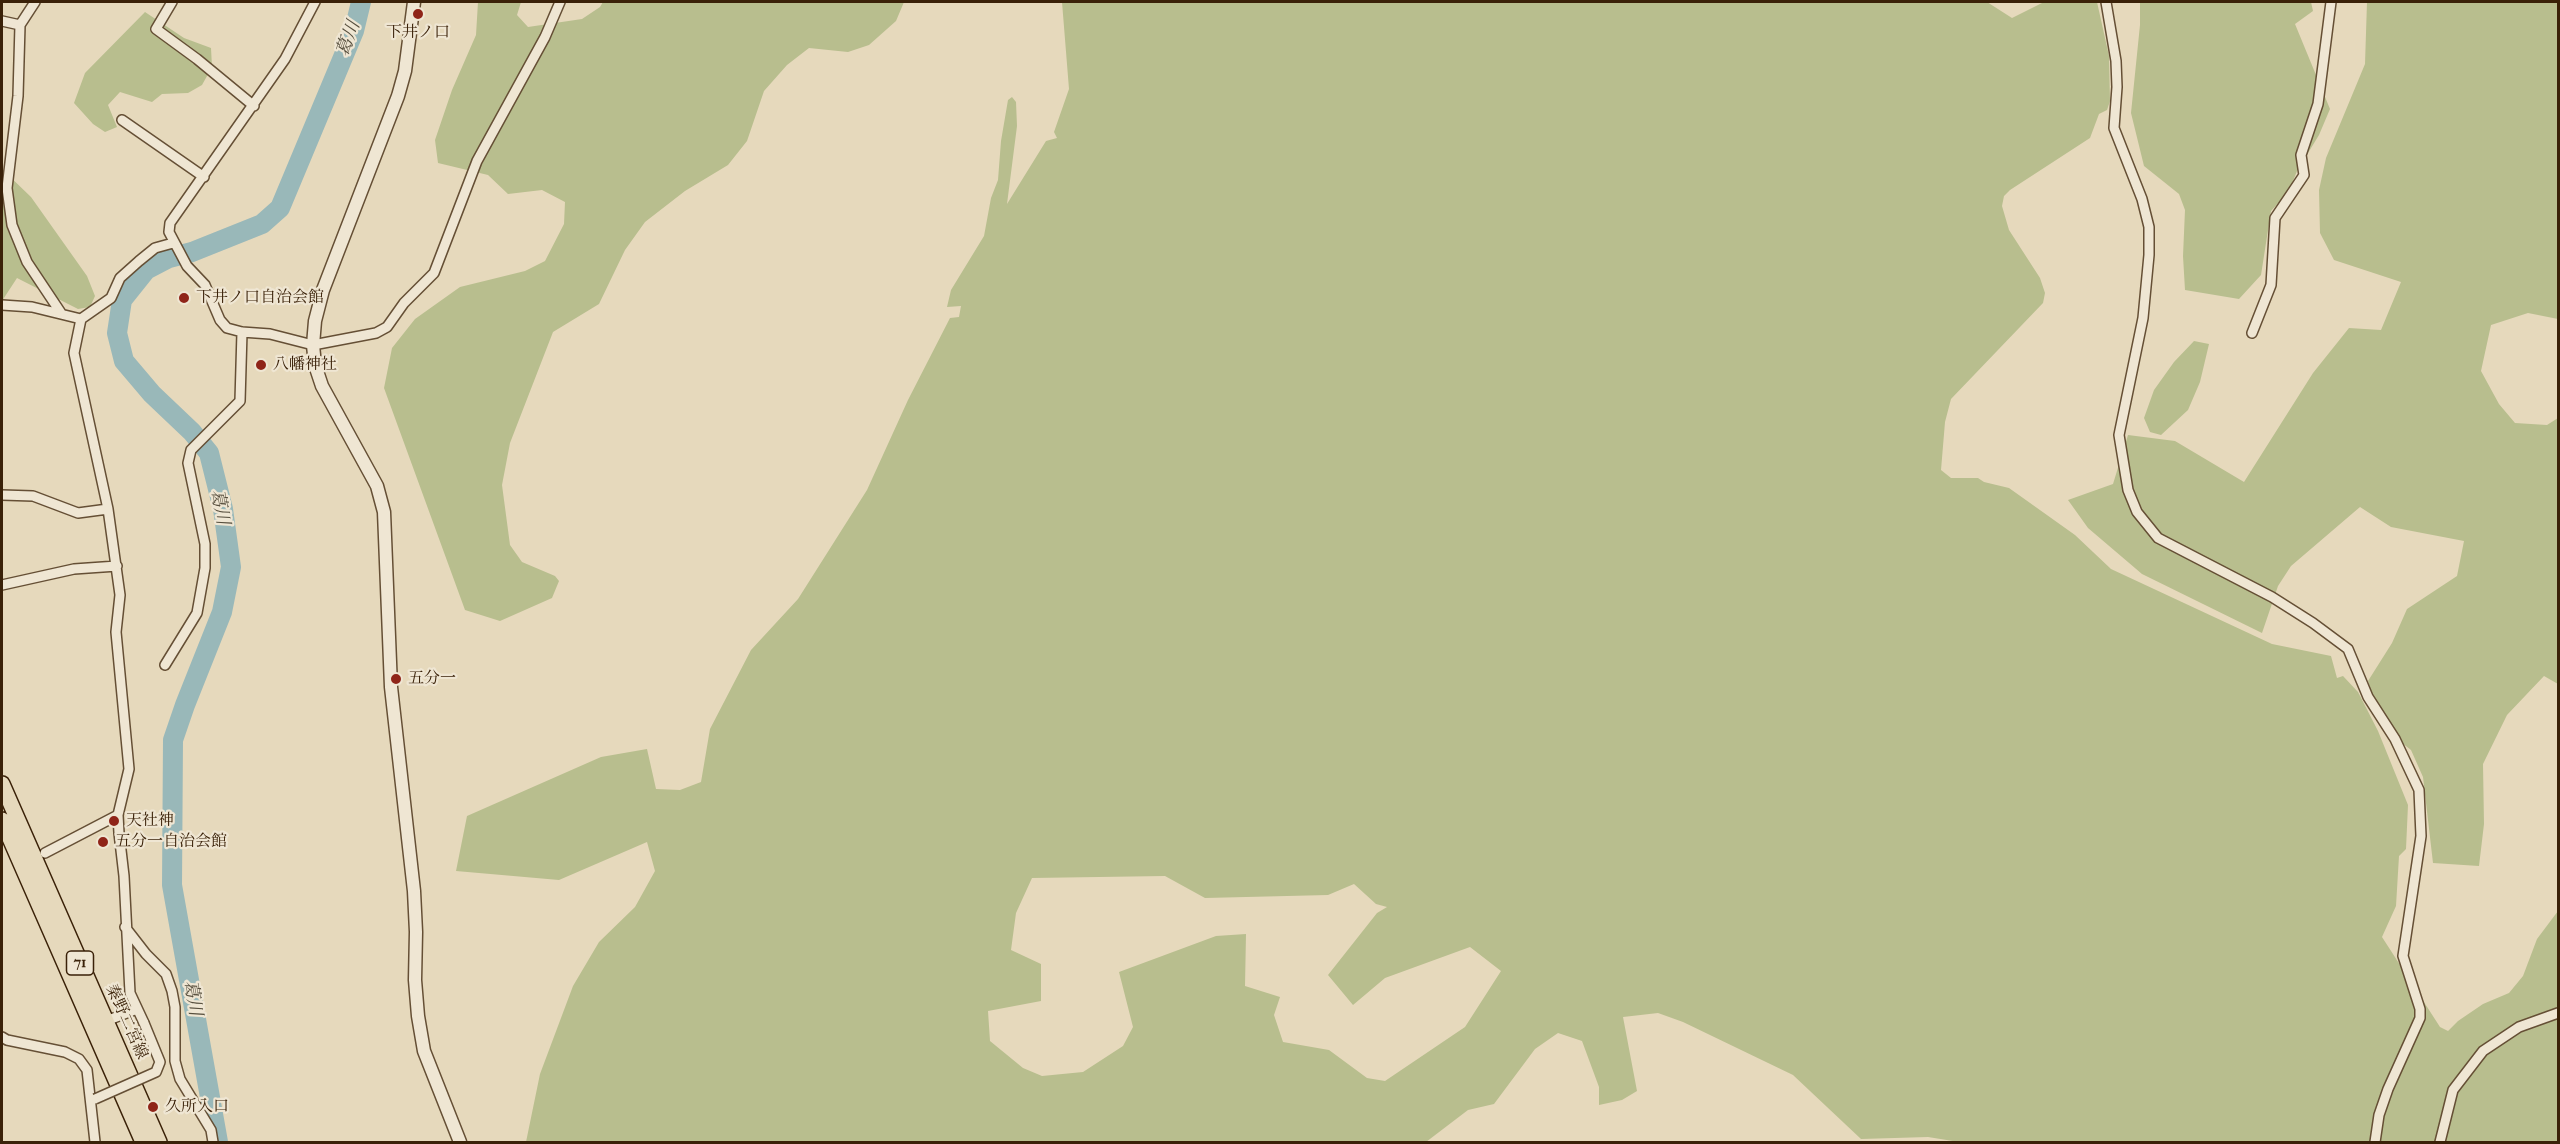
<!DOCTYPE html>
<meta charset="utf-8">
<style>
body{margin:0}
#map{position:relative;width:2560px;height:1144px;overflow:hidden;background:#e6d9bc;font-family:"IM FELL French Canon",serif}
canvas{display:block}
.frame{position:absolute;inset:0;border:3px solid #3a2108;pointer-events:none}
</style>
<div id="map">
<canvas width="2560" height="1144"></canvas>
<div class="frame"></div>
</div>
<script>
const c = document.querySelector('canvas').getContext('2d');
c.lineJoin = 'round';
function paint(path, color) {
  c.fillStyle = color;
  c.fill(path, 'evenodd');
}
function poly(rows) {
  const path = new Path2D();
  for (const r of rows) {
    path.moveTo(r[0], r[1]);
    for (let i = 2; i < r.length; i += 2) path.lineTo(r[i], r[i + 1]);
  }
  return path;
}
function trace(path, color, width, dash) {
  c.strokeStyle = color;
  c.lineWidth = width;
  c.lineCap = dash ? 'butt' : 'round';
  c.setLineDash(dash || []);
  c.stroke(path);
}
function label(font, color, halo, rows, align = 'center') {
  c.font = font + ' "IM FELL French Canon","Noto Serif JP",serif';
  c.lineWidth = 4.5;
  c.setLineDash([]);
  c.textBaseline = 'middle';
  c.strokeStyle = halo;
  c.fillStyle = color;
  for (const [text, x, y, turn = 0] of rows) {
    c.save();
    c.translate(x, y);
    c.rotate((+turn || 0) * Math.PI / 180);
    c.textAlign = isNaN(turn) ? turn : align;
    if (halo) c.strokeText(text, 0, 0);
    c.fillText(text, 0, 0);
    c.restore();
  }
}
paint(poly([
 [478,2,521,2,517,15,528,27,582,19,600,7,603,2,904,2,896,21,869,45,848,52,809,48,787,65,764,91,747,141,728,165,685,191,645,222,625,250,599,304,553,332,510,443,502,485,510,545,522,562,555,576,559,581,552,598,500,621,465,610,384,388,392,348,415,319,460,287,525,271,545,261,564,224,565,202,542,190,508,194,488,175,438,163,435,140,452,90,476,35],
 [1062,2,1987,2,2012,18,2044,2,2097,2,2109,56,2110,101,2107,110,2099,114,2090,138,2010,190,2004,196,2002,206,2009,230,2040,278,2045,293,2043,303,1951,399,1945,422,1941,470,1951,478,1978,478,1984,482,2009,488,2075,535,2111,569,2272,644,2331,656,2337,678,2343,676,2358,692,2378,731,2408,805,2406,849,2399,856,2396,906,2382,937,2440,1027,2448,1031,2458,1021,2483,1004,2509,993,2523,976,2537,939,2558,911,2558,1142,1959,1142,1928,1137,1861,1139,1793,1075,1683,1022,1658,1013,1623,1017,1637,1091,1622,1100,1599,1105,1599,1087,1582,1041,1558,1033,1535,1049,1494,1104,1468,1110,1426,1142,526,1142,540,1074,573,986,599,942,635,907,655,871,647,842,559,880,456,871,467,816,601,757,647,749,656,789,680,790,701,782,710,729,751,650,798,599,867,490,908,400,950,318,959,317,961,306,947,307,951,290,984,236,991,198,998,180,1001,141,1008,100,1012,97,1016,102,1017,126,1007,204,1046,141,1057,138,1054,132,1069,89],
 [1165,876,1205,898,1328,895,1354,884,1376,904,1387,907,1377,913,1328,975,1353,1005,1385,978,1470,947,1501,971,1465,1027,1385,1081,1367,1078,1329,1050,1283,1042,1274,1015,1280,997,1245,986,1246,934,1216,936,1119,972,1133,1027,1123,1046,1083,1072,1042,1076,1023,1068,990,1041,988,1011,1041,1001,1041,964,1011,950,1016,913,1032,878],
 [2140,2,2311,2,2313,11,2295,24,2330,109,2319,135,2297,171,2289,191,2271,211,2261,275,2239,299,2185,290,2183,256,2185,210,2179,194,2144,166,2131,113,2140,25],
 [2367,2,2558,2,2558,319,2528,313,2491,325,2481,371,2499,404,2515,423,2547,425,2558,418,2558,684,2544,676,2507,715,2483,764,2484,824,2479,866,2433,863,2423,777,2411,750,2388,732,2378,714,2368,681,2392,643,2407,609,2457,576,2464,541,2391,527,2360,507,2291,566,2278,586,2262,633,2142,574,2088,528,2068,500,2113,484,2128,435,2175,441,2244,482,2313,373,2349,328,2381,330,2401,282,2334,260,2320,233,2319,190,2326,158,2365,64],
 [145,12,184,38,211,48,212,67,202,85,188,93,162,94,152,102,120,92,108,105,117,127,105,132,93,124,74,103,85,73],
 [2,169,31,197,87,276,95,296,90,307,78,309,17,278,2,301],
 [2194,341,2209,344,2200,382,2188,410,2161,435,2150,432,2144,418,2154,390,2174,362]
]), '#b8be8e');
trace(poly([
 [218,1142,172,885,173,740,185,705,222,612,231,567,223,509,209,453,192,432,152,394,124,361,117,333,122,300,146,270,169,258,192,252,262,224,280,208,354,31,361,2]
]), '#99b8b9', 20);
const minor = poly([
 [172,2,156,29,197,59,254,106],
 [315,2,285,59,170,223,169,232,187,266,205,285,220,320,227,328,242,332,270,334,313,345,376,333,387,327,404,303,434,273,477,161,545,37,560,2],
 [2106,2,2116,61,2117,87,2114,128,2142,199,2149,227,2149,255,2143,318,2119,435,2128,490,2137,512,2158,538,2272,597,2313,623,2348,649,2368,697,2395,739,2419,790,2421,836,2403,956,2420,1009,2420,1018,2388,1089,2379,1115,2375,1142],
 [2,21,20,25,18,96,7,188,12,225,27,262,61,313],
 [20,25,35,2],
 [122,120,204,177],
 [2,305,32,307,81,319],
 [2252,333,2271,285,2275,218,2304,175,2301,155,2318,104,2331,2],
 [2,495,33,496,78,513,108,509],
 [2,585,74,569,117,566],
 [165,665,197,613,205,568,205,544,188,463,191,450,240,401,242,332],
 [45,853,118,815],
 [125,927,146,954,166,974,172,991,175,1007,175,1061,180,1079,211,1130,213,1142],
 [106,1021,137,1009],
 [144,1023,130,993,124,876,119,833,118,815,129,769,116,632,120,595,108,509,74,353,81,319,111,298,120,278,139,261,155,248,173,243],
 [2,1037,7,1040,65,1052,79,1059,87,1070,95,1142],
 [2440,1142,2453,1090,2483,1051,2519,1027,2558,1013]
]);
const tertiary = poly([
 [414,2,405,71,398,96,323,290,315,321,313,345,315,365,322,386,377,486,384,512,391,687,414,891,416,932,415,980,418,1016,424,1051,460,1142]
]);
const primary = poly([
 [2,784,159,1142],
 [2,820,143,1142]
]);
trace(minor, '#654f35', 12);
trace(tertiary, '#654f35', 15);
trace(primary, '#3a2108', 18);
trace(minor, '#efe6d3', 9);
trace(tertiary, '#efe6d3', 12);
trace(primary, '#e6d9bc', 15);
const minorBridge = poly([
 [95,1099,156,1072,160,1062,144,1023]
]);
trace(minorBridge, '#654f35', 12, []);
trace(minorBridge, '#efe6d3', 9);
for (const [x, y, r, color] of [
 [418,14,6,"#8f2418"],
 [184,298,6,"#8f2418"],
 [261,365,6,"#8f2418"],
 [396,679,6,"#8f2418"],
 [114,821,6,"#8f2418"],
 [103,842,6,"#8f2418"],
 [153,1107,6,"#8f2418"]
]) {
  const dot = new Path2D();
  dot.arc(x, y, r, 0, 2 * Math.PI);
  c.fillStyle = color;
  c.fill(dot);
  trace(dot, '#efe6d3', 2);
}
for (const [x, y, w] of [
 [80,963,27]
]) {
  const box = new Path2D();
  box.roundRect(x - w / 2, y - 12, w, 24, 4.5);
  c.fillStyle = '#efe6d3';
  c.fill(box);
  trace(box, '#3a2108', 1.5);
}
label('bold 15px', '#3a2108', null, [
 ["71",80,963]
]);
label('16px', '#3a2108', '#efe6d3', [
 ["下井ノ口",418,33,"center"],
 ["下井ノ口自治会館",196,298],
 ["八幡神社",273,365],
 ["五分一",408,679],
 ["天社神",126,821],
 ["五分一自治会館",115,842],
 ["久所入口",165,1107]
], 'left');
label('16px', '#3a2108', '#efe6d3', [
 ["秦野二宮線",126,1022,66]
]);
label('italic 18px', '#564e3d', '#efe6d3', [
 ["葛川",349,39,-70],
 ["葛川",219,507,79],
 ["葛川",192,998,80]
]);
</script>
